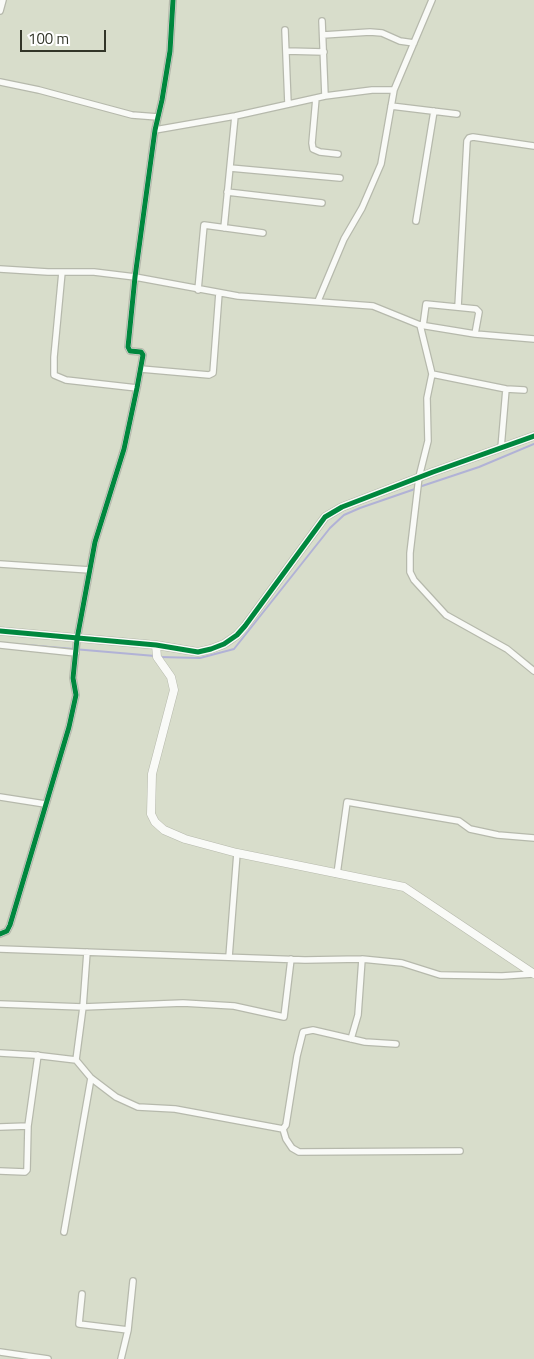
<!DOCTYPE html>
<style>
body{margin:0}
#map{position:relative;width:534px;height:1359px;overflow:hidden;background:#d8ddcb;font-family:"Titillium Web",sans-serif}
canvas{display:block}
.scale{position:absolute;left:20px;top:30px;width:86px;height:22px;box-sizing:border-box;border:2px solid #323528;border-top:0;padding-left:6px;font-size:15px;line-height:18px;white-space:nowrap;color:#323528;-webkit-text-stroke:4px #fff;paint-order:stroke}
</style>
<div id="map">
<canvas width="534" height="1359"></canvas>
<div class="scale">100 m</div>
</div>
<script>
const c = document.querySelector('canvas').getContext('2d');
c.lineJoin = 'round';
function poly(rows) {
  const path = new Path2D();
  for (const r of rows) {
    path.moveTo(r[0], r[1]);
    for (let i = 2; i < r.length; i += 2) path.lineTo(r[i], r[i + 1]);
  }
  return path;
}
function trace(path, color, width, dash) {
  c.strokeStyle = color;
  c.lineWidth = width;
  c.lineCap = dash ? 'butt' : 'round';
  c.setLineDash(dash || []);
  c.stroke(path);
}
trace(poly([
 [419,487,479,467,534,444],
 [15,644,155,656],
 [159,657,200,658,234,649,330,528,344,515,360,508,415,489]
]), '#b1b2d6', 2);
const street = poly([
 [0,11,3,0],
 [322,21,325,96],
 [285,30,288,104],
 [323,35,370,32,382,33,400,41,414,43],
 [286,51,324,52],
 [0,82,39,90,132,115,158,117],
 [316,98,312,143,313,149,320,152,338,154],
 [391,106,457,114],
 [155,130,235,116,325,96,372,90,394,90],
 [230,168,340,178],
 [227,192,322,203],
 [416,221,434,111],
 [224,228,235,116],
 [0,269,48,272,94,272,135,277,238,296,373,306,420,325,475,334,534,339],
 [62,272,54,357,54,375,66,380,137,388],
 [198,290,204,225,263,233],
 [318,301,344,239,362,208,381,164,394,90,432,0],
 [458,307,467,141,469,138,473,137,534,146],
 [420,325,432,374,427,398,428,441,419,477,410,553,410,572,414,580,446,615,507,649,534,671],
 [423,326,426,304,476,309,479,312,475,334],
 [141,369,209,375,213,373,219,293],
 [432,374,506,389,524,390],
 [501,448,506,389],
 [0,564,90,570],
 [0,645,76,653],
 [0,797,45,804],
 [337,874,347,802,459,821,470,829,498,835,534,838],
 [0,934,7,931,10,925,69,727,76,695,73,678,77,639,95,542,124,449,137,388,143,355,141,352,130,351,128,347,135,277,155,130,162,100,170,51,173,0],
 [0,949,305,960,362,959,402,963,440,975,502,976,533,974],
 [229,957,237,853],
 [0,1004,83,1007,183,1003,234,1006,284,1017,291,959],
 [351,1039,358,1015,362,959],
 [0,1053,34,1055,76,1060,83,1007,87,952],
 [76,1060,91,1078,116,1097,138,1107,175,1109,283,1129,286,1125,297,1056,303,1032,313,1030,365,1042,396,1044],
 [0,1127,28,1126],
 [283,1129,286,1139,292,1148,299,1152,460,1151],
 [0,1171,25,1172,27,1170,28,1126,38,1055],
 [64,1232,91,1078],
 [82,1294,79,1324,128,1330],
 [0,1352,48,1359],
 [121,1359,128,1330,133,1281]
]);
const secondary = poly([
 [0,631,156,645,198,652,211,649,224,644,237,635,245,626,325,517,342,507,433,472,534,436],
 [156,645,157,657,171,677,174,690,152,774,151,814,155,822,164,830,185,839,237,853,404,887,534,974]
]);
trace(street, '#b6b9ac', 8);
trace(secondary, '#b6b9ac', 9);
trace(street, '#f9faf7', 5.5);
trace(secondary, '#f9faf7', 8);
trace(poly([
 [0,631,156,645,198,652,211,649,224,644,237,635,245,626,325,517,342,507,433,472,534,436],
 [0,934,7,931,10,925,69,727,76,695,73,678,77,639,95,542,124,449,137,388,143,355,141,352,130,351,128,347,135,277,155,130,162,100,170,51,173,0]
]), '#00873e', 5);
</script>
